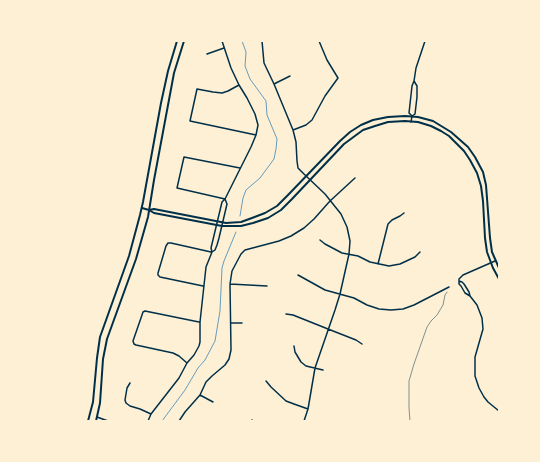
<!DOCTYPE html>
<style>
body{margin:0}
#map{position:relative;width:540px;height:462px;overflow:hidden;background:#fdf0d5;font-family:"Noto Sans",sans-serif}
canvas{display:block}
.frame{position:absolute;inset:0;border:42px solid #fdf0d5;pointer-events:none}
</style>
<div id="map">
<canvas width="540" height="462"></canvas>
<div class="frame"></div>
</div>
<script>
const c = document.querySelector('canvas').getContext('2d');
c.lineJoin = 'round';
function poly(rows) {
  const path = new Path2D();
  for (const r of rows) {
    path.moveTo(r[0], r[1]);
    for (let i = 2; i < r.length; i += 2) path.lineTo(r[i], r[i + 1]);
  }
  return path;
}
function trace(path, color, width, dash) {
  c.strokeStyle = color;
  c.lineWidth = width;
  c.lineCap = dash ? 'butt' : 'round';
  c.setLineDash(dash || []);
  c.stroke(path);
}
trace(poly([
 [240,216,243,198,246,190,260,178,274,159,276,149,277,139,267,115,266,101,250,79,245,66,246,52,242,41],
 [162,421,185,390,198,368,205,360,215,341,220,311,222,268,224,261,236,232]
]), '#669bbc', 1);
trace(poly([
 [410,421,409,408,409,381,414,364,427,327,431,321,437,315,443,305,445,295,447,292]
]), '#003049', 0.5);
trace(poly([
 [262,41,264,63,274,84,293,130,296,142,297,161,298,168,304,174,325,194,341,214,347,227,350,241,349,254,340,294,335,310,315,368,308,409,304,421],
 [207,54,224,48],
 [274,84,290,76],
 [239,85,228,91,222,93,213,92,197,89,190,121,256,135],
 [412,116,415,114,417,97,417,86,414,81],
 [411,122,412,116,409,113,412,86,414,81,416,68,425,41],
 [293,130,306,125,312,120,325,96,338,78,327,60,319,41],
 [225,199,177,188,184,157,240,168],
 [320,240,325,244,342,253,358,256,370,262,389,266,400,264,415,257,420,252],
 [212,252,211,248,222,202,225,199,251,147,256,135,258,125,255,114,247,98,239,85,231,68,222,41],
 [495,261,463,275,459,279,459,284,461,286,465,293,470,296,477,305,482,318,483,329,475,357,475,376,479,388,484,397,488,402,499,411],
 [378,264,388,224,392,220,400,216,404,213],
 [298,275,325,290,354,298,367,305,379,309,391,310,403,309,414,305,449,287],
 [459,281,462,282,464,284,469,292,470,296],
 [230,284,267,286],
 [203,286,160,277,158,275,158,273,166,246,168,243,171,243,211,252],
 [286,314,293,315,328,329,356,340,362,344],
 [231,323,242,323],
 [294,346,295,352,301,362,306,366,323,370],
 [187,363,179,356,173,353,136,345,134,344,133,341,142,315,143,312,145,311,199,322],
 [266,381,271,387,286,401,294,404,308,409],
 [130,383,127,388,125,400,126,403,130,406,140,409,151,414],
 [200,395,213,402],
 [97,417,108,421],
 [252,420,253,421],
 [148,421,151,414,179,378,187,363,194,355,199,346,200,342,200,322,206,267,212,252,215,250,217,245,219,238,227,204,225,199],
 [179,421,185,412,200,395,206,382,212,376,225,365,229,359,231,350,230,284,232,271,241,254,245,250,279,241,291,236,304,228,314,219,330,201,355,178]
]), '#003049', 1.5);
trace(poly([
 [142,208,149,210,154,209,226,223,241,222,252,218,265,213,277,206,288,195,340,141,350,132,361,125,373,120,388,117,405,116,418,117,433,121,451,132,468,147,475,157,483,172,486,185,490,238,492,252,499,268],
 [149,210,154,213,222,226,241,226,253,223,268,218,281,210,292,199,344,144,363,130,375,126,388,122,405,121,418,122,431,126,441,131,449,136,464,151,470,160,477,173,481,186,483,201,485,238,487,252,493,268,499,279]
]), '#003049', 2);
trace(poly([
 [88,421,93,402,97,358,100,337,129,256,140,215,143,202,161,103,168,71,177,41],
 [96,421,100,403,103,359,107,339,136,259,148,217,154,180,174,73,184,41]
]), '#003049', 2);
</script>
